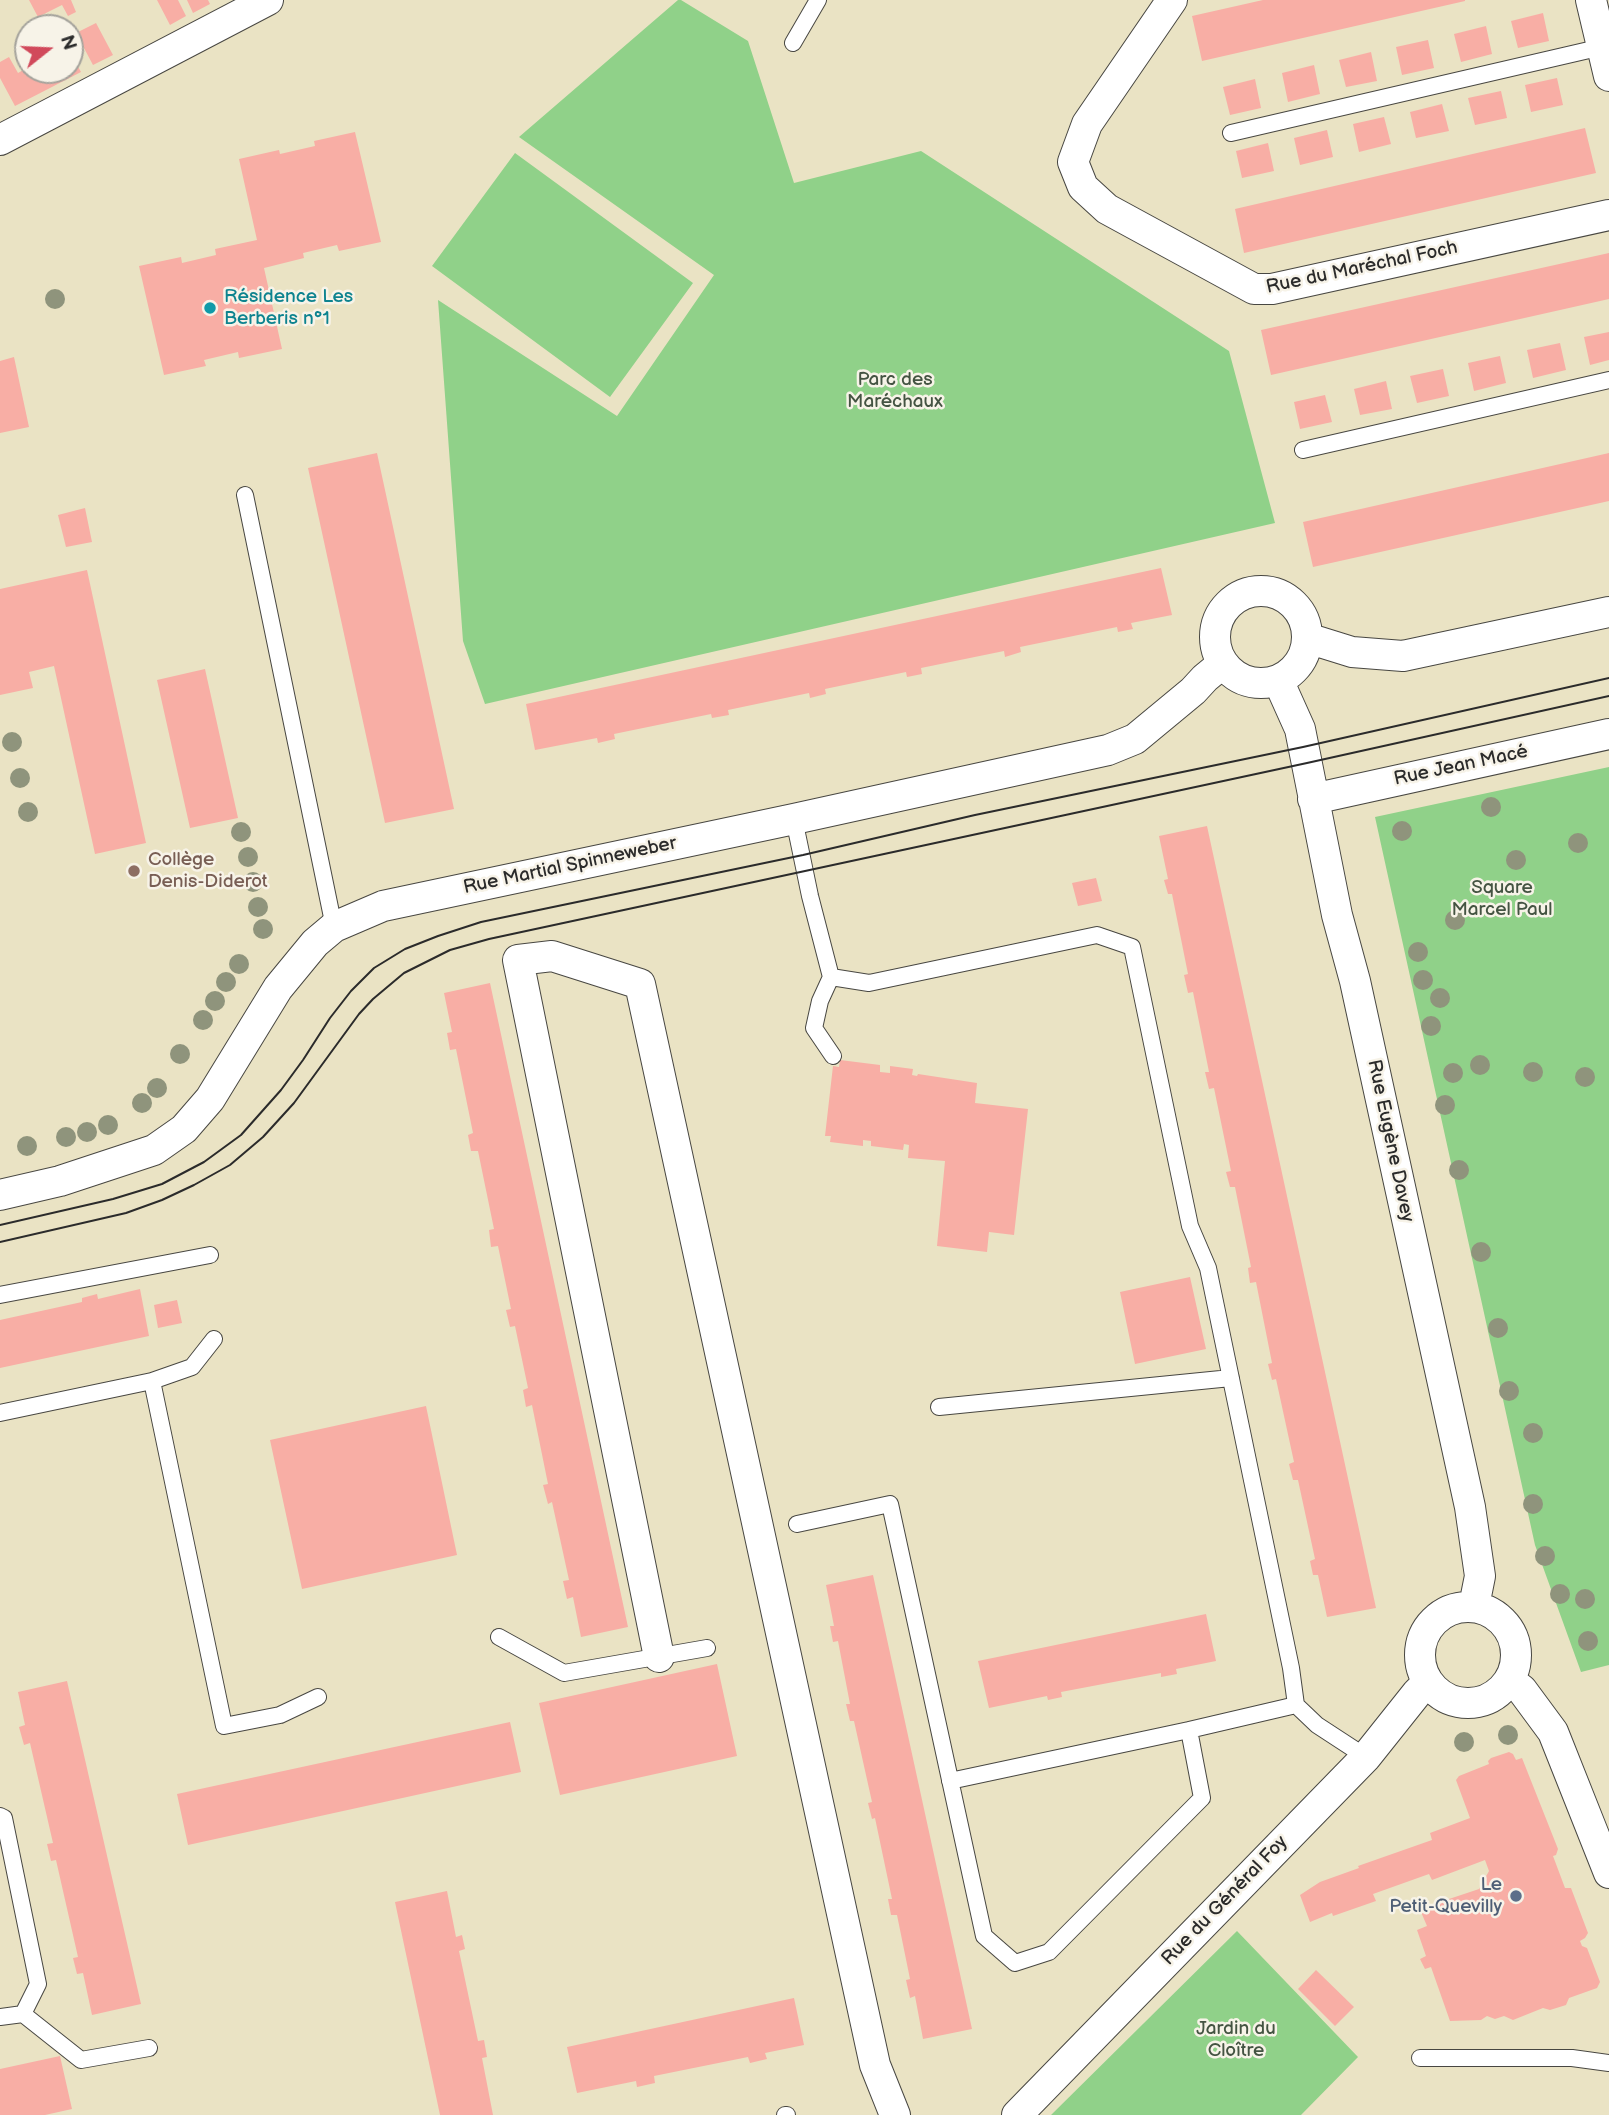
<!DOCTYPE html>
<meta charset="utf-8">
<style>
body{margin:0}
#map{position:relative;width:1609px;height:2115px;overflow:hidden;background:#eae3c4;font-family:"Balsamiq Sans",sans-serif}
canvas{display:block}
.north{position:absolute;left:14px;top:14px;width:70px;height:70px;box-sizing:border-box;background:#f7f3e8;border:2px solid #a5a39c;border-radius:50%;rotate:72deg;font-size:19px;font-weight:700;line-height:28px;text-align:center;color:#2b2b2b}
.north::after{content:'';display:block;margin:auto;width:24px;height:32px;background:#d1495b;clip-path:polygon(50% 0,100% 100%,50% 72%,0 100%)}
</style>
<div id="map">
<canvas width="1609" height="2115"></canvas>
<div class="north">N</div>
</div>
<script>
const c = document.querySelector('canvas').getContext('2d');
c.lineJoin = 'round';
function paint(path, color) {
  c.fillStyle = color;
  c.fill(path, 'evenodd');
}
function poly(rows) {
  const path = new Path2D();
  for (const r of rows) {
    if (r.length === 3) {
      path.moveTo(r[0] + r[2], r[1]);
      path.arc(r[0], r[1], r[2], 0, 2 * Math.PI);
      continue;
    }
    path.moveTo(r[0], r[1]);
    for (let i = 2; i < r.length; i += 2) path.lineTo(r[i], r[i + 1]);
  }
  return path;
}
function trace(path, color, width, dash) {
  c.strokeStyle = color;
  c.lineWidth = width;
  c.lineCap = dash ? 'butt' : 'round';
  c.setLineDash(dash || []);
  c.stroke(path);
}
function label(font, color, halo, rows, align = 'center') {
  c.font = font + ' "Balsamiq Sans",sans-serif';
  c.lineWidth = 5;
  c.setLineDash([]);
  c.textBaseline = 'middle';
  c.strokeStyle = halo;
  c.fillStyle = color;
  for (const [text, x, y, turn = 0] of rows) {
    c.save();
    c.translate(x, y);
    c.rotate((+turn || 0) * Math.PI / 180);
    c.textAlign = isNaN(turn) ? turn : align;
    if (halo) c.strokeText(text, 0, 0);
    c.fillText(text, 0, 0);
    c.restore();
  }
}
paint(poly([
 [678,0,681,0,748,41,794,183,921,151,1229,351,1275,523,485,704,463,641,438,300,617,416,714,275,519,137],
 [515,153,693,283,610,397,432,266],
 [1609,767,1609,1665,1581,1672,1535,1545,1375,817],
 [1237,1931,1358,2057,1301,2115,1051,2115]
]), '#90d189');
paint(poly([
 [29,0,71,0,76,12,68,16,62,5,38,17],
 [157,0,178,0,186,16,170,25],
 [187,0,208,0,210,4,193,13],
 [1263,0,1465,0,1465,1,1202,61,1192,16],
 [1543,13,1549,41,1518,48,1511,21],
 [96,23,113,55,93,65,76,33],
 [1486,26,1492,54,1461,62,1454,34],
 [1428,40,1434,68,1402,75,1396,47],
 [28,46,28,70,70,70,70,52,81,72,15,106,0,78,0,62,9,57,18,73,25,69,16,53],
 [1371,52,1377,81,1346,87,1339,60],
 [1314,65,1320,94,1288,102,1282,73],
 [1557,78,1563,105,1531,112,1525,85],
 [1255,79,1261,108,1230,115,1223,87],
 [1501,91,1507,118,1475,125,1468,98],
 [1442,104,1449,131,1416,138,1410,112],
 [1384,117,1391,144,1359,152,1353,124],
 [1585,128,1596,173,1244,253,1235,209],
 [1327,130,1333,157,1300,165,1294,138],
 [355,132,381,242,339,251,337,245,303,253,304,258,264,268,282,349,239,358,238,352,204,360,206,366,164,375,139,266,181,257,182,263,216,255,215,249,257,240,239,159,279,150,280,154,315,146,314,141],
 [1268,143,1274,171,1242,178,1236,151],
 [1609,253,1609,299,1271,375,1261,330],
 [1609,332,1609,360,1590,365,1584,337],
 [1560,343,1566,370,1533,378,1527,350],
 [1500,356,1506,383,1474,391,1468,363],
 [14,357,29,427,0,433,0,361],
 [1443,369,1449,396,1417,403,1410,376],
 [1386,381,1392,409,1360,415,1354,389],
 [1325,395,1332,422,1300,429,1294,402],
 [377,453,454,809,385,823,308,468],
 [1609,453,1609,501,1313,567,1303,522],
 [85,508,92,542,66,547,58,515],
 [1161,568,1172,615,1131,623,1133,629,1118,632,1117,627,1020,647,1021,652,1005,657,1004,651,921,668,922,674,907,677,906,672,825,689,826,694,810,698,809,693,728,710,729,715,712,718,711,714,614,734,615,739,598,743,597,738,535,750,526,704],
 [87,570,146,843,95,854,54,666,29,672,33,688,0,695,0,589],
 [205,669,238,818,190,828,157,680],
 [1207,826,1376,1608,1327,1617,1318,1575,1313,1575,1310,1561,1315,1559,1298,1480,1293,1480,1289,1464,1294,1462,1276,1379,1272,1380,1268,1364,1272,1363,1256,1282,1250,1283,1248,1268,1251,1267,1235,1187,1230,1187,1226,1172,1231,1171,1214,1088,1209,1089,1205,1072,1209,1072,1193,992,1188,993,1184,975,1188,974,1172,894,1168,894,1164,880,1168,879,1159,836],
 [1096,878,1102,901,1078,906,1072,883],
 [490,983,628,1627,581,1637,573,1597,567,1599,563,1581,569,1580,552,1502,548,1504,543,1485,548,1484,532,1405,526,1407,523,1390,528,1388,515,1326,510,1327,506,1310,511,1309,498,1246,491,1247,489,1230,494,1229,478,1151,471,1151,468,1135,473,1133,456,1049,450,1050,447,1033,452,1032,444,993],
 [840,1060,880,1065,880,1072,890,1073,890,1066,913,1069,912,1075,917,1076,918,1074,977,1083,975,1103,1028,1109,1014,1235,989,1232,987,1252,937,1246,945,1161,908,1158,909,1145,904,1144,903,1150,871,1146,871,1141,863,1140,863,1146,830,1142,831,1136,825,1136,833,1066,839,1067],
 [1190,1277,1206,1349,1135,1364,1120,1292],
 [140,1289,149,1336,0,1368,0,1320,82,1302,82,1298,97,1294,98,1299],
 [177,1300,182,1323,158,1328,154,1305],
 [426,1406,457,1555,302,1589,270,1440],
 [873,1575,972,2029,923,2039,915,1996,910,1998,906,1980,910,1979,897,1915,891,1915,888,1899,892,1899,875,1818,872,1819,868,1803,872,1802,854,1721,850,1721,846,1704,850,1704,838,1641,833,1642,830,1626,834,1626,826,1585],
 [1206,1614,1216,1661,1176,1669,1177,1674,1161,1677,1161,1673,1061,1692,1062,1697,1048,1700,1047,1696,989,1708,978,1661],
 [717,1664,737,1756,560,1795,539,1703],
 [67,1681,141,2004,92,2015,83,1973,77,1974,73,1958,78,1957,56,1860,51,1861,47,1844,53,1843,30,1743,24,1745,19,1727,25,1725,18,1692],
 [510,1722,521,1772,188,1845,177,1794],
 [1509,1752,1513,1754,1516,1760,1522,1758,1558,1849,1556,1855,1553,1856,1565,1888,1571,1888,1588,1933,1585,1938,1580,1941,1582,1946,1587,1948,1600,1982,1597,1988,1569,1998,1566,2005,1550,2010,1543,2008,1513,2020,1504,2016,1495,2019,1487,2016,1481,2020,1450,2021,1431,1967,1425,1969,1420,1959,1426,1956,1417,1930,1427,1926,1421,1912,1440,1902,1479,1889,1489,1871,1485,1860,1432,1880,1429,1874,1373,1894,1376,1901,1333,1916,1332,1913,1310,1922,1300,1895,1320,1882,1359,1868,1358,1866,1432,1840,1430,1833,1470,1818,1456,1780,1459,1776,1489,1764,1488,1761,1491,1758],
 [447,1891,456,1937,462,1935,465,1949,459,1951,478,2041,484,2040,487,2057,482,2058,493,2115,440,2115,395,1902],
 [1316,1970,1354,2007,1335,2026,1298,1989],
 [794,1998,804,2045,765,2053,767,2059,750,2063,748,2057,654,2076,655,2083,637,2087,636,2081,577,2093,567,2047],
 [60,2056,72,2109,45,2115,0,2115,0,2069]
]), '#f8aea5');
const service = poly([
 [793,43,818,0],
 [1231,133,1602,47],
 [1303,450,1609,380],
 [245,495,334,927],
 [794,819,810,896,831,977],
 [833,1056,814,1028,820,1001,831,977,869,983,1097,935,1132,947,1190,1226,1208,1268,1291,1668,1296,1705,1317,1725,1366,1757],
 [0,1295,210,1255],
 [152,1381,224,1726,280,1715,318,1697],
 [939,1407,1231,1378],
 [0,1413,152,1381,192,1367,214,1339],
 [797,1524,890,1504,984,1936,1015,1963,1049,1952,1202,1798,1189,1730,1296,1705],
 [499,1637,564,1673,707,1648],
 [950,1781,1189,1730],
 [0,1816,4,1818,38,1984,23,2014],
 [0,2017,23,2014,81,2060,149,2048],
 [1420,2058,1572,2058,1609,2063],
 [785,2115,787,2115]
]);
const minor = poly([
 [1172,0,1087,124,1073,162,1083,187,1107,209,1254,289,1272,289,1609,215],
 [1591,0,1609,76],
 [0,140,268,0],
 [1261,637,46],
 [1307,638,1352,652,1403,656,1609,612],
 [1278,680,1300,729,1337,915,1355,981,1470,1507,1480,1576,1474,1606],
 [1313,799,1609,734],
 [0,1195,60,1181,154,1150,184,1129,210,1099,278,988,315,943,334,927,383,906,794,819,1108,750,1135,739,1193,691,1205,678,1222,664],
 [1468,1655,48],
 [659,1657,518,960,552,956,640,984,875,2065,895,2115],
 [1509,1680,1522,1690,1553,1732,1609,1873],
 [1017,2115,1366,1757,1417,1693,1428,1682]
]);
trace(service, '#484742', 18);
trace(minor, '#484742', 32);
trace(service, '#fff', 16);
trace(minor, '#fff', 30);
trace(poly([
 [0,1225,113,1199,162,1184,204,1162,241,1135,281,1090,303,1060,330,1018,351,991,374,968,405,949,438,936,481,922,803,855,975,815,1303,747,1609,678],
 [0,1242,126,1213,162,1200,194,1185,230,1165,263,1137,294,1103,359,1014,373,999,404,973,450,950,489,939,1307,763,1609,696]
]), '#2b2b2b', 2);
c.fillStyle = '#8f947c';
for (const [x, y] of [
 [55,299],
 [12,742],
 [20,778],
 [1491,807],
 [28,812],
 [1402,831],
 [241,832],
 [1578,843],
 [248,857],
 [1516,860],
 [253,882],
 [258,907],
 [1455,920],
 [263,929],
 [1418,952],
 [239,964],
 [1423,980],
 [226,982],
 [1440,998],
 [215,1001],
 [203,1020],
 [1431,1026],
 [180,1054],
 [1480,1065],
 [1533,1072],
 [1453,1073],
 [1585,1077],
 [157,1088],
 [142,1103],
 [1445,1105],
 [108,1125],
 [87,1132],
 [66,1137],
 [27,1146],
 [1459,1170],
 [1481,1252],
 [1498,1328],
 [1509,1391],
 [1533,1433],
 [1533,1504],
 [1545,1556],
 [1560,1594],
 [1585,1599],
 [1588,1641],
 [1508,1735],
 [1464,1742]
]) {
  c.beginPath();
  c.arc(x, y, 10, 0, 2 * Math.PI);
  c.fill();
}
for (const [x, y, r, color] of [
 [210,308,7,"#0f9aa8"],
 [134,871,7,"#8d6e63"],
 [1516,1896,7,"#5c6f8a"]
]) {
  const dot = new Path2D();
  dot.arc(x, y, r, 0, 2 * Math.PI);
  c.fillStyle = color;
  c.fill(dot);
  trace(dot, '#f7f3e8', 2.5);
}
label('19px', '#2b2b2b', '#f7f3e8', [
 ["Rue du Maréchal Foch",1362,268,-12],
 ["Rue Jean Macé",1461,766,-12],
 ["Rue Martial Spinneweber",570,866,-12],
 ["Rue Eugène Davey",1390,1141,78],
 ["Rue du Général Foy",1225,1901,-46]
]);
label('19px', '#0d838f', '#f7f3e8', [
 ["Résidence Les",224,297],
 ["Berberis n°1",224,319]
], 'left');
label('19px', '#445442', '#f7f3e8', [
 ["Parc des",895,380],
 ["Maréchaux",895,402],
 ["Square",1502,888],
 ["Marcel Paul",1502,910],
 ["Jardin du",1236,2029],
 ["Cloître",1236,2051]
]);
label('19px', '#785e54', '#f7f3e8', [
 ["Collège",148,860],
 ["Denis-Diderot",148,882]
], 'left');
label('19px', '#4e5e75', '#f7f3e8', [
 ["Le",1502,1885],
 ["Petit-Quevilly",1502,1907]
], 'right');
</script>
